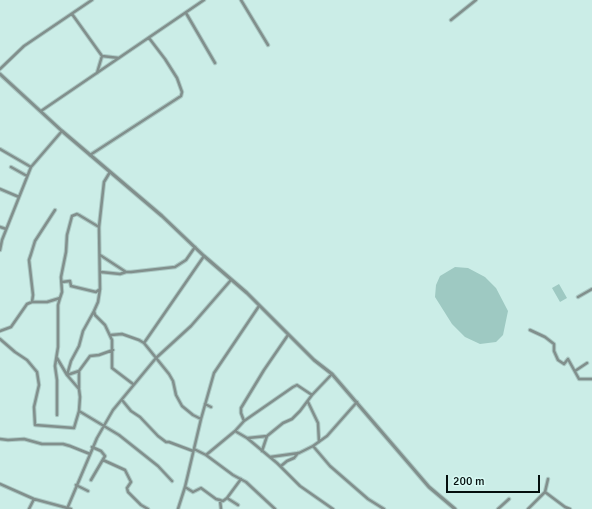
<!DOCTYPE html>
<style>
body{margin:0}
#map{position:relative;width:592px;height:509px;overflow:hidden;background:#cbede7;font-family:Signika,sans-serif}
canvas{display:block}
.scale{position:absolute;left:446px;top:475px;width:94px;height:18px;box-sizing:border-box;border:2px solid #040e0d;border-top:0;padding-left:5px;font-size:12px;line-height:14px;white-space:nowrap;color:#040e0d;-webkit-text-stroke:3px #d8faf4;paint-order:stroke}
</style>
<div id="map">
<canvas width="592" height="509"></canvas>
<div class="scale">200 m</div>
</div>
<script>
const c = document.querySelector('canvas').getContext('2d');
c.lineJoin = 'round';
function paint(path, color) {
  c.fillStyle = color;
  c.fill(path, 'evenodd');
}
function poly(rows) {
  const path = new Path2D();
  for (const r of rows) {
    path.moveTo(r[0], r[1]);
    for (let i = 2; i < r.length; i += 2) path.lineTo(r[i], r[i + 1]);
  }
  return path;
}
function trace(path, color, width, dash) {
  c.strokeStyle = color;
  c.lineWidth = width;
  c.lineCap = dash ? 'butt' : 'round';
  c.setLineDash(dash || []);
  c.stroke(path);
}
paint(poly([
 [455,267,468,268,485,277,496,288,508,311,503,335,496,342,480,344,465,337,452,324,435,297,436,285,440,276],
 [559,284,567,298,560,302,552,288]
]), '#9ec9c2');
const minor = poly([
 [241,0,268,45],
 [186,13,215,63],
 [72,14,102,56,119,58],
 [451,20,476,0],
 [0,69,24,46,92,0],
 [97,73,102,56],
 [41,111,204,0],
 [0,149,31,167],
 [90,155,181,96,182,92,177,78,165,59,149,38],
 [11,167,27,176],
 [110,172,104,182,99,227,100,289,98,302,94,311,95,315,105,325,112,340,112,368,133,384],
 [0,189,19,197],
 [0,227,6,229],
 [0,250,2,240,31,167,62,131],
 [100,255,126,272,131,272,175,267,186,260,195,247],
 [101,272,120,274,126,272],
 [62,282,70,281,71,286,96,292,100,289],
 [578,297,592,289],
 [32,302,33,295,29,260,31,254,35,241,55,210],
 [530,330,545,337,554,344,554,351,558,360,564,364,568,359,579,379,592,379],
 [0,331,11,327,27,304,32,302,47,302,60,298,62,292,61,277,66,252,67,235,72,216,77,214,79,215,99,227],
 [111,335,122,334,139,340,144,343],
 [0,339,15,352,27,360,37,372,39,385,34,407,35,425,74,428,79,411,80,397,79,389,67,375,57,358],
 [79,371,67,375,71,361,79,346,83,331,94,311],
 [575,371,587,363],
 [79,388,79,371,90,356,99,355,113,350],
 [122,400,131,411,140,417,158,436,166,442,169,442,193,451],
 [308,402,318,423,319,442],
 [205,404,211,407],
 [79,411,119,435,158,466,172,481],
 [57,415,57,380,55,366,58,347,58,305,60,298],
 [201,419,193,415,182,406,176,395,173,381,169,374,144,343,204,256],
 [244,421,241,413,241,408,264,370,288,335],
 [235,431,247,438,277,463,300,486,333,509],
 [248,438,267,436],
 [0,439,8,440,24,439,42,444,63,444,70,446,90,454],
 [313,446,330,466,368,499,384,509],
 [194,449,206,455,233,475,246,482,275,509],
 [262,451,267,436,283,423,292,419,300,411,312,395,332,374],
 [206,455,235,431,244,421,293,387,297,385,312,395],
 [270,457,299,453,313,446,327,436,357,402],
 [103,460,125,470,131,482,127,488,128,492,141,505,148,509],
 [281,466,287,461,294,458,298,453],
 [91,480,105,456,101,451,92,447],
 [0,484,34,499,71,509],
 [76,485,88,491],
 [185,487,193,492,201,488,216,499,223,501,227,498,241,479],
 [545,492,565,507,570,509],
 [227,498,238,505],
 [220,500,221,509],
 [29,509,34,499],
 [67,509,97,438,113,410,156,358,191,326,231,280],
 [178,509,185,487,201,419,214,373,259,306],
 [498,509,509,499],
 [528,509,545,492,548,479]
]);
const tertiary = poly([
 [0,74,62,131,162,216,204,256,247,293,314,360,332,374,429,487,455,509]
]);
trace(minor, '#abc9c4', 4.5);
trace(tertiary, '#abc9c4', 5);
trace(minor, '#818f8c', 2.5);
trace(tertiary, '#818f8c', 3);
</script>
